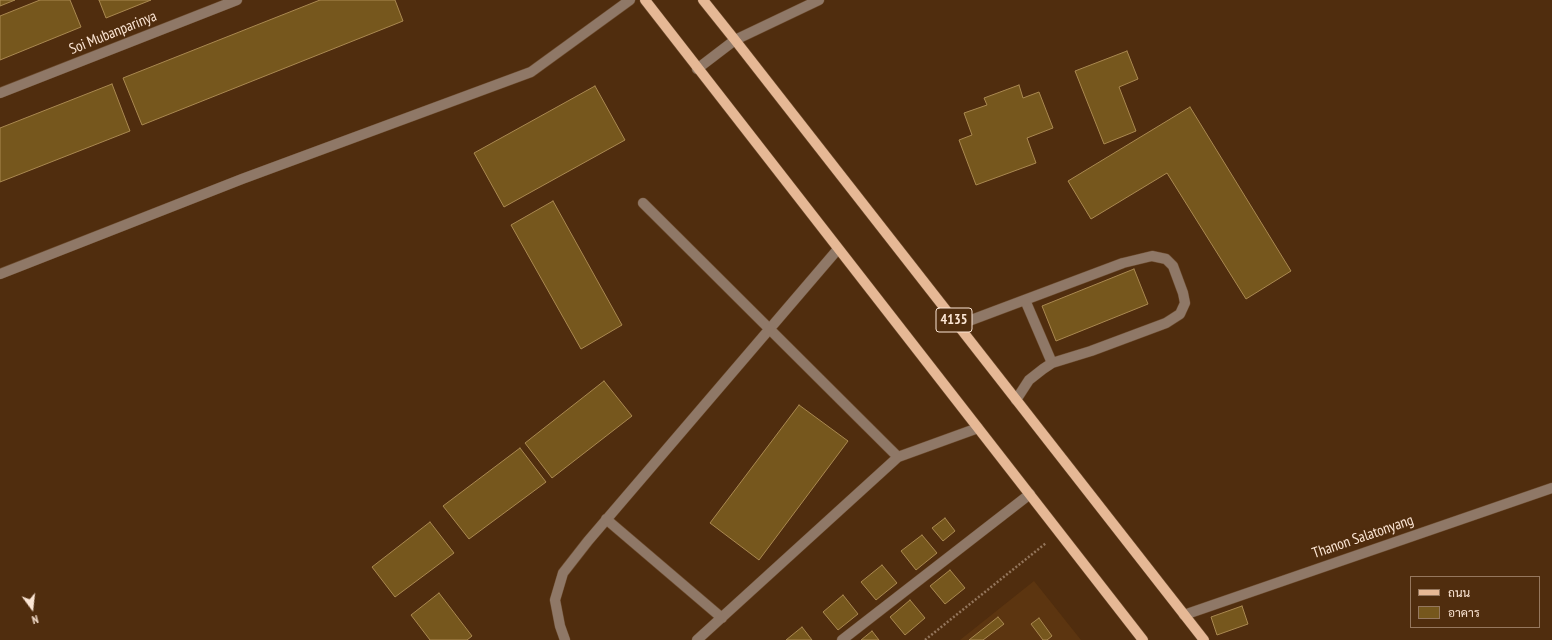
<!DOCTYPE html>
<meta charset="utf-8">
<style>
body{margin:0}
#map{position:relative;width:1552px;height:640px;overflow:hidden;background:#502d0e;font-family:"PT Sans Narrow",Sarabun,sans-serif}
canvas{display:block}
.legend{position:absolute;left:1410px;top:576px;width:130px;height:52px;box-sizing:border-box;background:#502d0e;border:1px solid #95775e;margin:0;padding:5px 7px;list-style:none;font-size:12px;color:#fce6d5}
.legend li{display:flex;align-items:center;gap:8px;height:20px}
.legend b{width:20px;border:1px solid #95775e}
.north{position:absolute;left:12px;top:588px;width:40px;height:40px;-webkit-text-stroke:3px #502d0e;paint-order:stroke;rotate:165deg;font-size:11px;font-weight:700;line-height:16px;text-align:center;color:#fce6d5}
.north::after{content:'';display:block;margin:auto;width:14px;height:18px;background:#fce6d5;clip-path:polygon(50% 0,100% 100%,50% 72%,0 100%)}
</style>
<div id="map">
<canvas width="1552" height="640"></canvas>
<ul class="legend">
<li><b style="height:5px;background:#e6b895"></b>ถนน</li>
<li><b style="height:11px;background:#76571d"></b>อาคาร</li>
</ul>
<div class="north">N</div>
</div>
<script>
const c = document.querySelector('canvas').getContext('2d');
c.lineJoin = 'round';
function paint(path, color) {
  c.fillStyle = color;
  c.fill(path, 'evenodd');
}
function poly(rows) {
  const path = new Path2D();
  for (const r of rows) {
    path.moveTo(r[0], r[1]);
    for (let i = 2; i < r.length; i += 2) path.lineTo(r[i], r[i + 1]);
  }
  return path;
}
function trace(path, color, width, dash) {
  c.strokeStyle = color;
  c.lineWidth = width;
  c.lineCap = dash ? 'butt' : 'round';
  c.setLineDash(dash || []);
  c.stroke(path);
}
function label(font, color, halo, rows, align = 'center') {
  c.font = font + ' "PT Sans Narrow",sans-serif';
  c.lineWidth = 3.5;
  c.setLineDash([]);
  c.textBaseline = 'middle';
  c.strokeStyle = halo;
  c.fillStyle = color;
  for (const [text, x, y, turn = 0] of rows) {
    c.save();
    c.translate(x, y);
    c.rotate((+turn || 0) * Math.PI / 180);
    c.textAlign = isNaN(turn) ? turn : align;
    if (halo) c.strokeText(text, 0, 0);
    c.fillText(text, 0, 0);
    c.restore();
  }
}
paint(poly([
 [1034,581,1081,640,960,640]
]), '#5c3510');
const building = poly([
 [0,0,15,0,0,6,0,0],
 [40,0,70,0,81,27,0,60,0,16,40,0],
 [99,0,151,0,106,18,99,0],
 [320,0,395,0,403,21,142,125,123,78,320,0],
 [1127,51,1138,79,1119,87,1136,131,1104,144,1075,71,1127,51],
 [112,84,130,131,0,182,0,128,112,84],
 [1019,85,1023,98,1039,92,1053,128,1027,138,1036,163,976,185,959,140,972,135,964,113,987,105,984,98,1019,85],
 [595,86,625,140,504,207,474,153,595,86],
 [1190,107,1291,271,1246,299,1167,173,1091,219,1068,181,1190,107],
 [553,201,622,325,581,349,511,225,553,201],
 [1134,269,1148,304,1056,341,1042,306,1134,269],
 [604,381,632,416,552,478,525,443,604,381],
 [799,405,848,441,759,560,710,523,799,405],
 [520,448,546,482,469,539,443,506,520,448],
 [945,518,955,531,943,541,932,528,945,518],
 [430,522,454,553,395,597,372,567,430,522],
 [922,535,937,553,916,570,901,551,922,535],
 [882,565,897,583,876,600,861,582,882,565],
 [950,570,965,588,945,604,930,586,950,570],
 [439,593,472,636,467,640,430,640,411,615,439,593],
 [843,595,858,614,838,630,823,612,843,595],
 [910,600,925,618,905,635,890,617,910,600],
 [1242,606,1248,624,1217,635,1211,617,1242,606],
 [998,617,1004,624,983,640,969,640,998,617],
 [1039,618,1052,636,1047,640,1043,640,1031,624,1039,618],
 [802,627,812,640,786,640,802,627],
 [872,631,879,640,861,640,872,631]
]);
paint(building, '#76571d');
trace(building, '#aa8951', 1);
const minor = poly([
 [697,69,735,40,819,0],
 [0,93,237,0],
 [643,203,898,457],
 [0,274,242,179,531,72,630,0],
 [1025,300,1052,363],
 [958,325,1123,263,1152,256,1166,259,1173,266,1183,293,1185,303,1180,314,1166,323,1091,351,1052,363,1043,369,1029,380,1016,400],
 [606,519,722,618],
 [1184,615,1552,488],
 [565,640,560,626,555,600,563,573,588,541,838,249],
 [697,640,898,457,978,428],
 [842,640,1030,494]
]);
const major = poly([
 [645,0,1143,640],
 [703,0,735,40,1204,640]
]);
trace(minor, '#6c4b2e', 11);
trace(major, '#6c4b2e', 11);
trace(poly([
 [925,640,1046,543]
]), '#93755b', 2.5, [2, 2]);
trace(minor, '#8f7867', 10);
trace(major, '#e6b895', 10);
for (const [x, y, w] of [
 [954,320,36]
]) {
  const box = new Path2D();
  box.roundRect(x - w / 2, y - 12, w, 24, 3);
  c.fillStyle = '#502d0e';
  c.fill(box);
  trace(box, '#fce6d5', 1);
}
label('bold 14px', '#fce6d5', null, [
 ["4135",954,320]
]);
label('15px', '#fce6d5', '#502d0e', [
 ["Soi Mubanparinya",113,33,-22],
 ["Thanon Salatonyang",1363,537,-19]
]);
</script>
